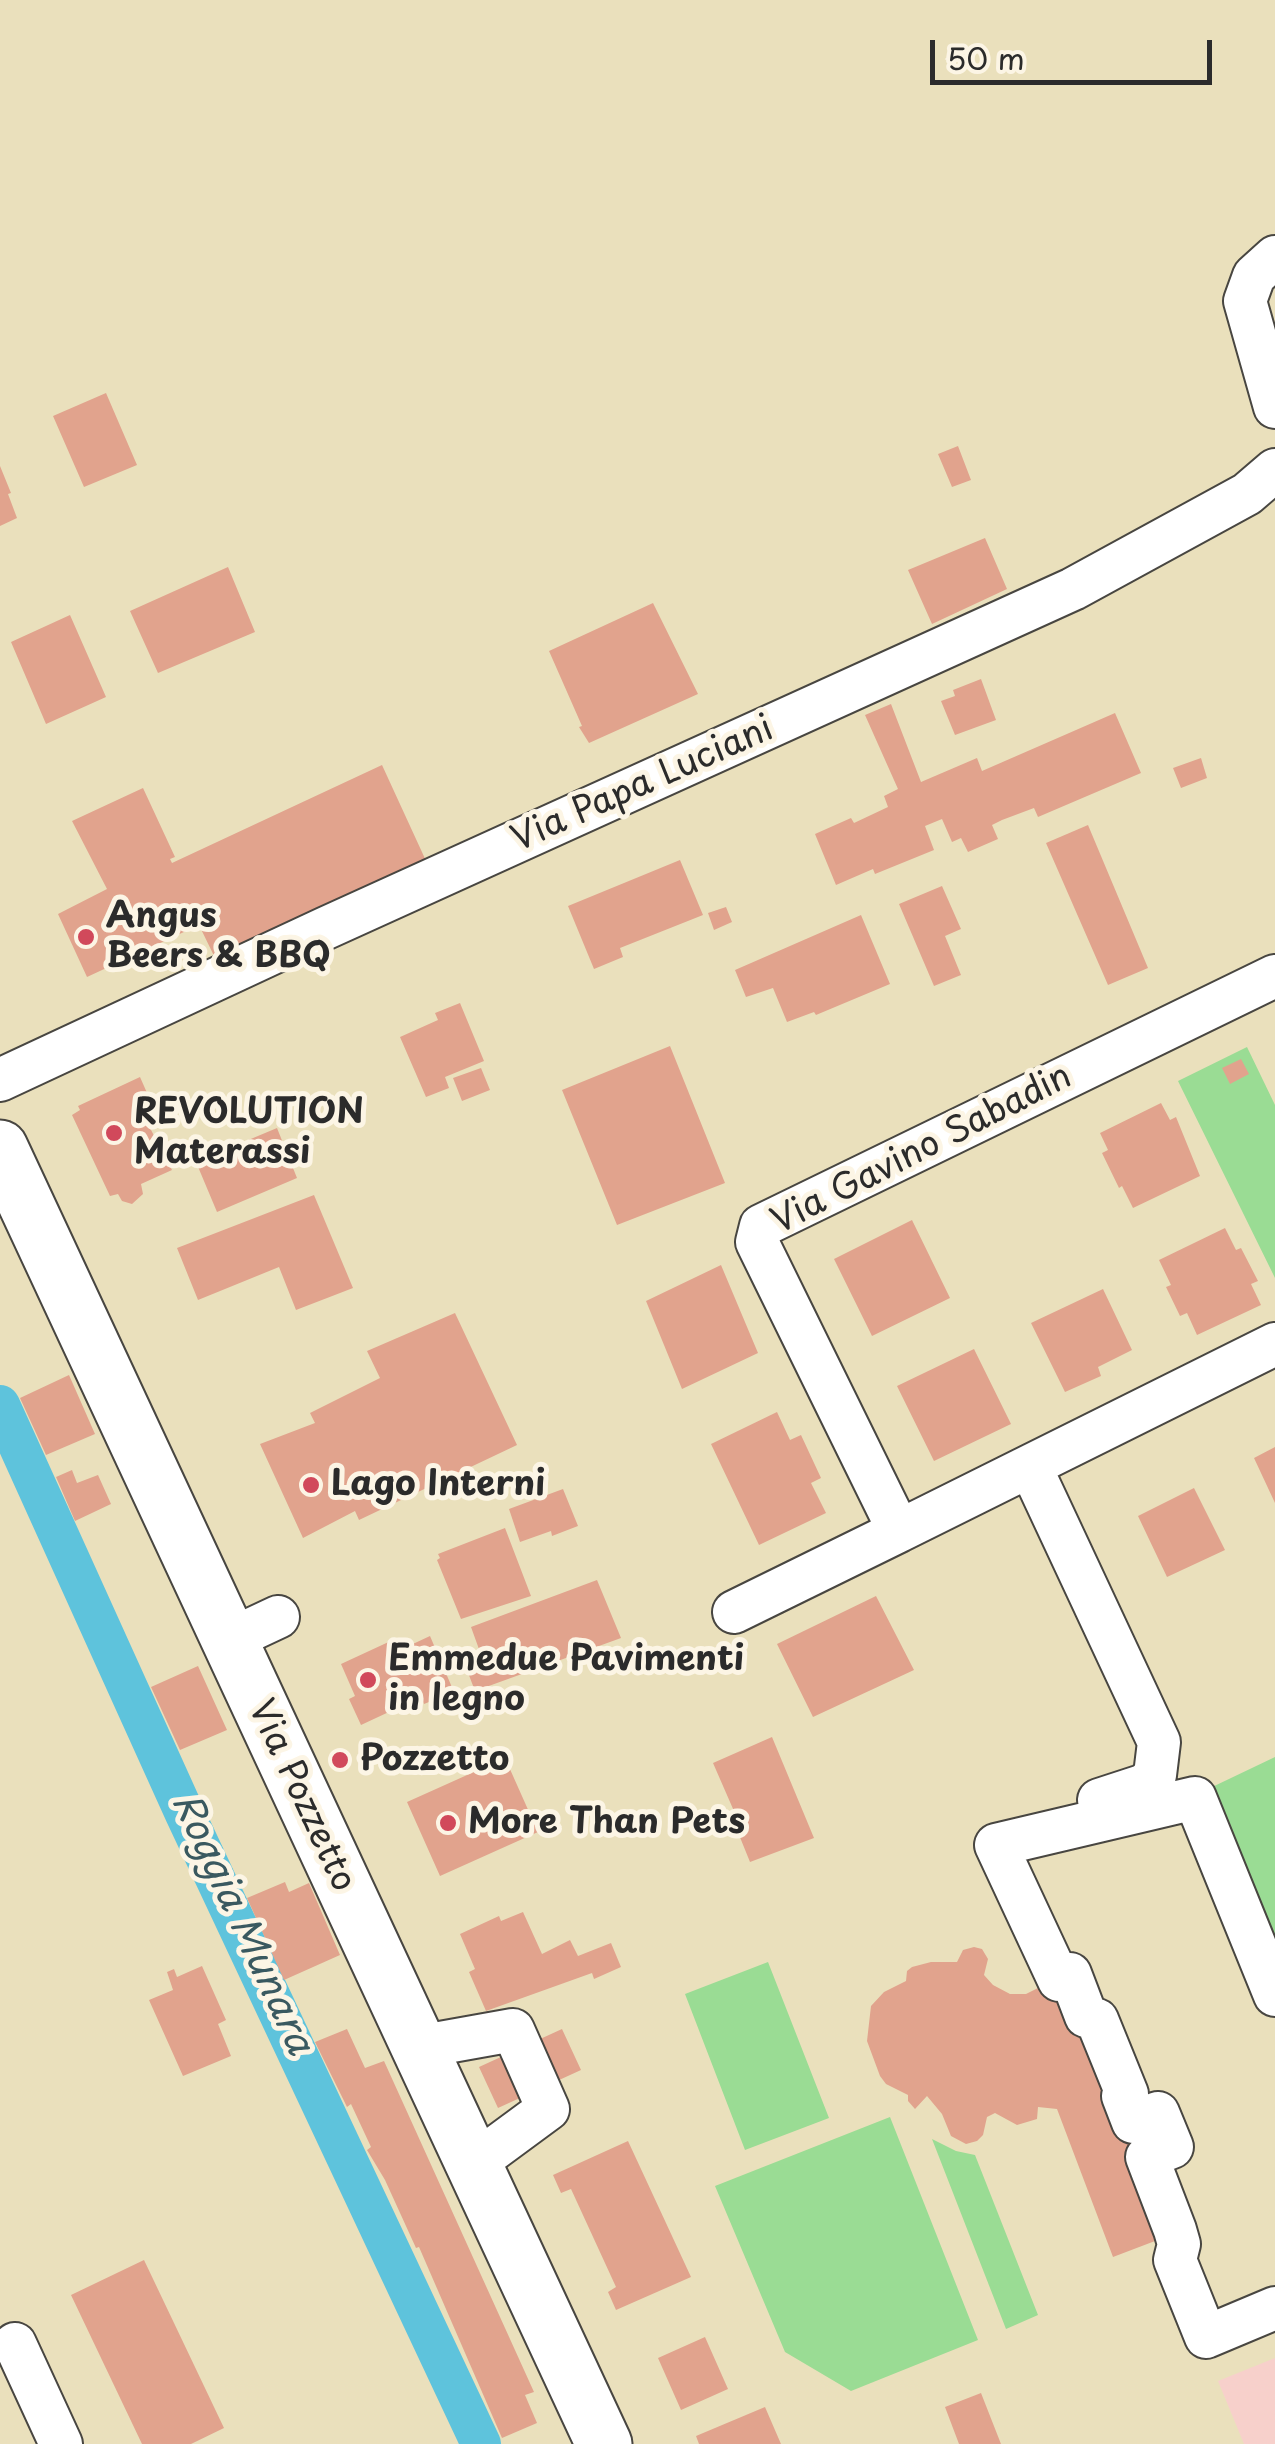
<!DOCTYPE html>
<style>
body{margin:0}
#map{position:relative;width:1275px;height:2444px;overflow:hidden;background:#eae0bc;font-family:"Playpen Sans",sans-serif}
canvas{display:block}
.scale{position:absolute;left:930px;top:40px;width:282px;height:45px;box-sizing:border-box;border:5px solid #2b2b2b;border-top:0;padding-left:12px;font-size:30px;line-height:35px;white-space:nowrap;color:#2b2b2b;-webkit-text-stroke:8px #fcf5e5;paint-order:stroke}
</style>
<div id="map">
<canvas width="1275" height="2444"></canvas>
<div class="scale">50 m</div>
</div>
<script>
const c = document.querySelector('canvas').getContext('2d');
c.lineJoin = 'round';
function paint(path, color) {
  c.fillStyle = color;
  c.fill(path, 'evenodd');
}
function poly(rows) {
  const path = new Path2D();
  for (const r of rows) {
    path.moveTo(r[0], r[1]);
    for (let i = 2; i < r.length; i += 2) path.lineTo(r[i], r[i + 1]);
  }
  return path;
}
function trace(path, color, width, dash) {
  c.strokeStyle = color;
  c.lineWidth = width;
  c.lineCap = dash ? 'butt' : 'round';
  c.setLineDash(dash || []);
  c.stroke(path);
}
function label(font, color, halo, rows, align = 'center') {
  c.font = font + ' "Playpen Sans",sans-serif';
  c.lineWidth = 10;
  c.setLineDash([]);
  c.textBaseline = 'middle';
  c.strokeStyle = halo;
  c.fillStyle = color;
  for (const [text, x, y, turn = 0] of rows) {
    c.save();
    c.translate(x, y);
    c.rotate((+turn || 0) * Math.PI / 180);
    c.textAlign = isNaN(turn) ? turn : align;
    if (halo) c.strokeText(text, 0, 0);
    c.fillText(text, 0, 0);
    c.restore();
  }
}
paint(poly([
 [1275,2358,1275,2444,1244,2444,1218,2381]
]), '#f7d0cb');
paint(poly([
 [1247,1047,1275,1105,1275,1278,1178,1081],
 [1275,1757,1275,1936,1208,1789],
 [768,1962,829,2118,745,2150,685,1994],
 [890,2117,978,2340,851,2391,785,2352,715,2186],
 [932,2139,956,2151,975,2155,1038,2315,1006,2329]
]), '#9adc94');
trace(poly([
 [0,1405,185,1814,481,2444]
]), '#5ec3dc', 40);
paint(poly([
 [106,393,137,465,84,487,53,416],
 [958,446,971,480,952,487,938,454],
 [0,466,11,493,8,494,17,518,0,526],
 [985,538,1007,589,932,624,908,570],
 [228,567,255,632,158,673,130,611],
 [653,603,698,694,589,743,579,727,582,726,549,651],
 [70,615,106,697,46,724,11,642],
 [981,679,996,720,955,735,941,701,955,696,953,690],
 [891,704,921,782,977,758,982,771,1115,713,1141,773,1038,817,1034,808,1002,820,992,825,998,839,968,852,961,838,952,842,942,819,925,826,934,850,875,874,873,869,836,885,815,834,851,818,854,823,888,807,884,796,898,789,865,715],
 [1201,758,1207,778,1181,788,1173,768],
 [382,765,427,863,217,962,199,925,87,977,58,914,107,889,72,821,143,788,175,857,170,859,172,863],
 [1088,825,1148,968,1108,985,1046,843],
 [680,860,703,915,620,948,623,957,594,969,568,906],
 [942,886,961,929,945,936,961,975,934,986,899,904],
 [726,907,732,922,714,930,708,913],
 [861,915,890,984,816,1015,814,1012,787,1022,773,988,746,997,735,970],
 [460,1003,484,1061,445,1077,449,1088,426,1097,400,1037,438,1020,435,1013],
 [670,1046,725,1183,617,1225,562,1090],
 [1241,1059,1249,1074,1230,1084,1222,1068],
 [481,1068,490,1090,462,1101,453,1078],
 [140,1077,155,1111,150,1128,172,1170,141,1184,143,1194,132,1204,122,1201,118,1194,110,1196,72,1115,80,1110,78,1106],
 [1161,1103,1170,1120,1176,1117,1200,1176,1133,1208,1122,1186,1119,1188,1102,1153,1108,1150,1100,1133],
 [277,1128,297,1178,217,1212,196,1162],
 [314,1195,353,1288,296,1310,279,1267,198,1300,177,1248],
 [912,1220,950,1298,872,1336,834,1259],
 [1225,1228,1236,1250,1241,1248,1258,1281,1251,1284,1261,1305,1197,1335,1187,1313,1180,1316,1166,1287,1171,1285,1159,1260],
 [721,1265,758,1353,682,1389,646,1301],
 [1103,1289,1132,1350,1098,1367,1101,1376,1065,1392,1031,1323],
 [455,1313,517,1445,359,1520,355,1511,303,1538,260,1444,315,1423,310,1413,380,1378,367,1351],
 [974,1349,1011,1424,934,1461,897,1386],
 [69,1375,95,1434,46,1455,20,1398],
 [777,1412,790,1440,801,1435,821,1478,811,1483,826,1513,759,1545,711,1444],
 [1275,1447,1275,1503,1254,1458],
 [72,1470,77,1483,98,1475,111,1504,75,1521,56,1477],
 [1194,1488,1225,1550,1167,1577,1138,1516],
 [563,1489,578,1526,552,1536,551,1531,520,1542,509,1509],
 [505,1528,531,1596,461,1619,437,1560,440,1558,438,1554],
 [597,1580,621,1638,475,1691,467,1670,484,1663,471,1627],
 [876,1596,914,1670,813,1717,777,1644],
 [430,1636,454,1692,424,1704,421,1697,361,1725,349,1699,355,1696,341,1664,395,1639,400,1650],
 [198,1666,227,1730,180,1750,151,1687],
 [772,1737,814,1838,750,1862,733,1820,737,1818,713,1763],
 [505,1758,538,1832,440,1876,407,1802],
 [285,1882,289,1892,309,1883,340,1955,284,1980,247,1898],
 [523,1912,542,1954,570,1940,578,1956,611,1943,621,1967,594,1979,592,1973,486,2011,469,1972,475,1969,460,1934,499,1916,501,1921],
 [974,1947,982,1949,988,1959,984,1975,993,1985,1010,1994,1026,1994,1058,1978,1176,2233,1113,2257,1057,2109,1038,2107,1037,2119,1017,2125,995,2113,987,2117,983,2135,977,2141,966,2144,951,2136,942,2114,927,2096,915,2109,908,2101,908,2095,886,2084,880,2076,867,2041,871,2006,884,1992,906,1981,907,1971,912,1967,931,1962,957,1962,963,1950],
 [202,1966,226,2020,218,2024,231,2056,183,2076,149,2000,173,1990,167,1972,174,1969,177,1977],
 [347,2029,365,2068,384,2061,534,2392,525,2395,537,2423,502,2438,419,2247,416,2248,385,2180,367,2150,371,2147,351,2104,347,2107,315,2042],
 [562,2029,581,2070,498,2108,479,2067],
 [628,2141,691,2277,616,2310,608,2292,616,2287,571,2189,561,2193,553,2175],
 [144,2260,224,2428,191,2444,142,2444,71,2295],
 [705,2337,728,2389,681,2410,658,2358],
 [981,2393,1001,2444,959,2444,945,2407],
 [765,2407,781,2444,699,2444,696,2436]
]), '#e1a38d');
const minor = poly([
 [1275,257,1254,276,1245,301,1275,407],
 [1275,976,761,1226,757,1242,899,1531,1275,1344],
 [0,1080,326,928,1073,589,1247,494,1275,470],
 [1030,1466,1159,1742,1155,1775,1145,1785,1099,1800],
 [734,1612,899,1531],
 [229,1640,278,1617],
 [1275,1995,1195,1798,996,1845,1059,1980,1070,1974,1086,2016,1097,2020,1127,2094,1123,2096,1133,2122,1158,2113,1172,2147,1147,2157,1175,2230,1179,2244,1175,2260,1206,2337,1275,2308],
 [418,2047,513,2030,548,2109,472,2165],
 [15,2344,61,2444]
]);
const major = poly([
 [0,1148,604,2444]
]);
trace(minor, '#484641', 46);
trace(major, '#484641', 59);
trace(minor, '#fff', 42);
trace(major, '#fff', 55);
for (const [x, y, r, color] of [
 [86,937,10,"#d1495b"],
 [114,1133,10,"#d1495b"],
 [311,1485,10,"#d1495b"],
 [368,1680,10,"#d1495b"],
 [340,1760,10,"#d1495b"],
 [448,1823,10,"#d1495b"]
]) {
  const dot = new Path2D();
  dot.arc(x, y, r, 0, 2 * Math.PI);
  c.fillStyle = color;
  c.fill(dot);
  trace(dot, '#fcf5e5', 4);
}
label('35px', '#2b2b2b', '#fcf5e5', [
 ["Via Papa Luciani",643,785,-24],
 ["Via Gavino Sabadin",922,1150,-27],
 ["Via Pozzetto",301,1796,65]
]);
label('bold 35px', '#2b2b2b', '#fcf5e5', [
 ["Angus",106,917],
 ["Beers & BBQ",106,957],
 ["REVOLUTION",134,1113],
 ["Materassi",134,1153],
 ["Lago Interni",331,1485],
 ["Emmedue Pavimenti",388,1660],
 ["in legno",388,1700],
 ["Pozzetto",360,1760],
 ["More Than Pets",468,1823]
], 'left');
label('italic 38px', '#3a5960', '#fcf5e5', [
 ["Roggia Munara",241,1924,65]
]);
</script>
